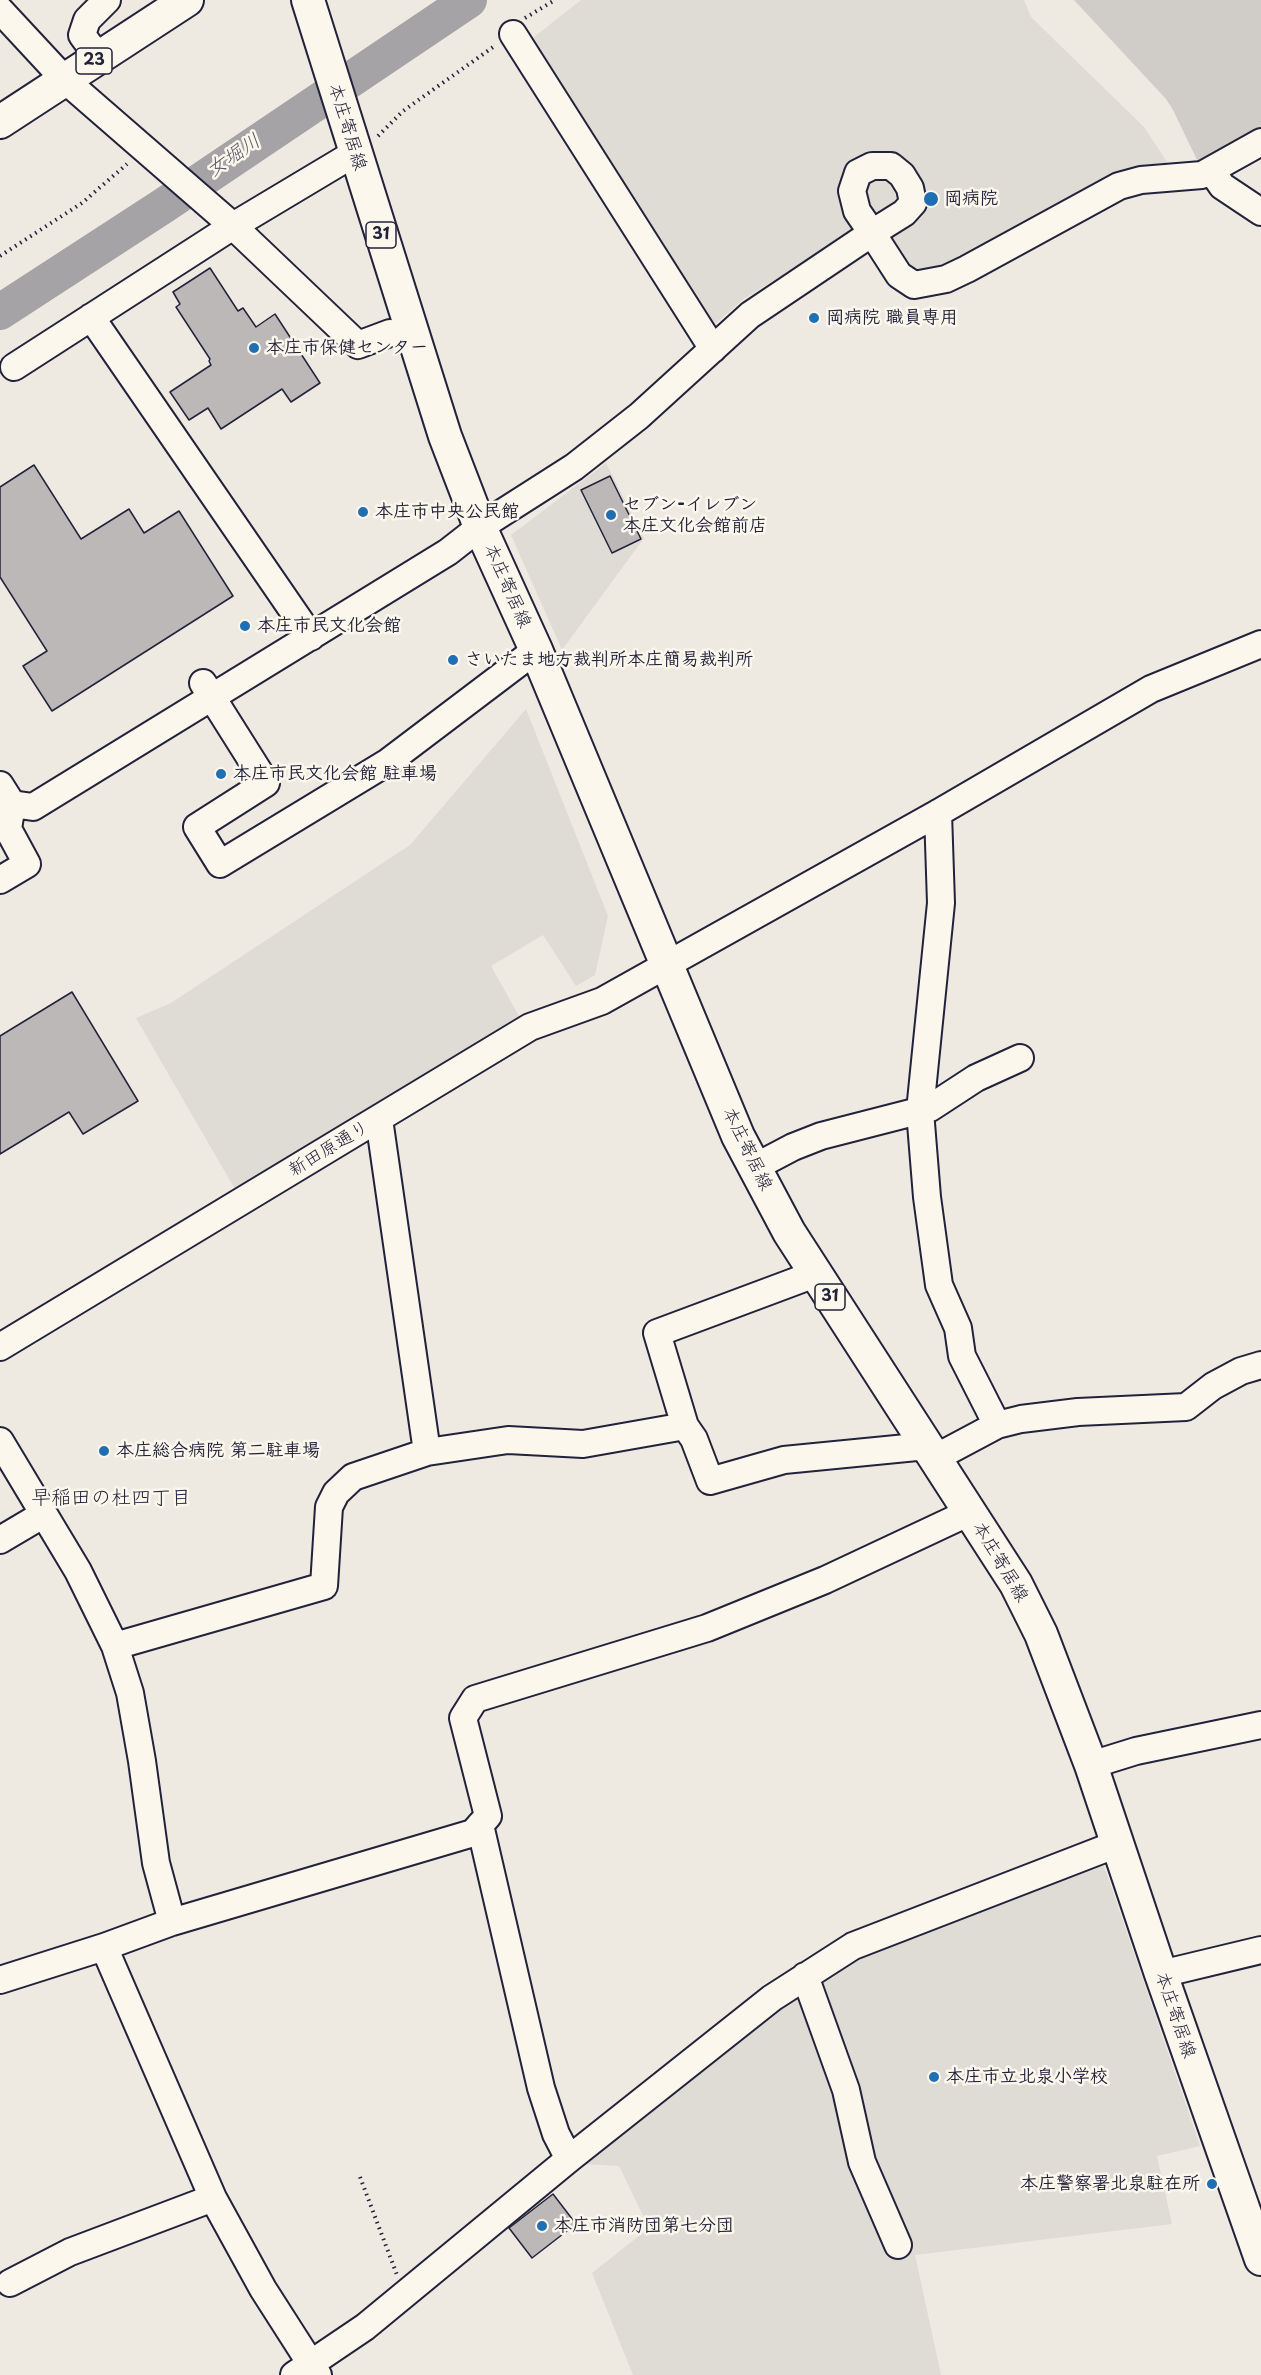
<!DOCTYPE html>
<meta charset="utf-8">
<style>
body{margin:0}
canvas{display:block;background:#eeeae2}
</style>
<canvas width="1261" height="2375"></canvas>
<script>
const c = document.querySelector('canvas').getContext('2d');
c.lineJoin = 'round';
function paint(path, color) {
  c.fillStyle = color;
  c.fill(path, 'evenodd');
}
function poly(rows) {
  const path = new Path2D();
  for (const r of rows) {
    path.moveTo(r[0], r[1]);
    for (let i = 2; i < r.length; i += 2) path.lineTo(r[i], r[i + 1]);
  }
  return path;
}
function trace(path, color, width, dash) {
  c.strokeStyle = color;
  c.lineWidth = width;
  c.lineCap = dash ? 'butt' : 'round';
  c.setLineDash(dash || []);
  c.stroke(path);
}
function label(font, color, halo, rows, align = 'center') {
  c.font = font + ' "Playpen Sans","Klee One",sans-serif';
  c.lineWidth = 5;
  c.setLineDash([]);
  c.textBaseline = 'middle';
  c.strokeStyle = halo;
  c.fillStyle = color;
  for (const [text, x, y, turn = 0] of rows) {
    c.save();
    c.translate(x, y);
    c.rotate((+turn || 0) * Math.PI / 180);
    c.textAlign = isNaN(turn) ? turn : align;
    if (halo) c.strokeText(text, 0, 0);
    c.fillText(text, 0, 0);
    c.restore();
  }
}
paint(poly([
 [581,0,1024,0,1031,17,1144,127,1171,168,936,273,916,275,904,267,871,220,745,298,709,329,529,41],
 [606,463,644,538,562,650,511,535],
 [526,709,608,916,595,975,576,986,543,935,491,966,520,1018,236,1191,136,1018,171,1003,410,845],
 [1104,1866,1200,2146,1157,2156,1172,2224,915,2255,941,2375,633,2375,592,2273,649,2228,619,2166,583,2164,776,2009,854,1955]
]), '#dfdbd5');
paint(poly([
 [1074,0,1261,0,1261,129,1199,164,1173,110,1166,99]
]), '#d0cdc9');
trace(poly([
 [0,312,163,206,469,0]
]), '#a6a3a7', 36);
const building = poly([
 [210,268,238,311,243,308,256,327,275,314,320,383,291,402,282,389,221,429,208,408,189,420,170,392,211,365,209,361,210,359,176,307,180,304,173,292,210,268],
 [34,465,81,539,129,509,144,533,179,511,233,596,52,711,23,666,47,651,0,577,0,487,34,465],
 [610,476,641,539,612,553,581,490,610,476],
 [72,992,138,1101,83,1134,69,1112,0,1154,0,1036,72,992],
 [553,2194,576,2224,532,2258,509,2228,553,2194]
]);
paint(building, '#bcb8b8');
trace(building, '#22223b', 1.5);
const minor = poly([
 [0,10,65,80,233,226,358,345,390,333],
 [513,34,713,349],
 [99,58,82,35,87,20,107,0],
 [1211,170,1222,186,1261,212],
 [91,317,311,637],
 [14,367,233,226,355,153],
 [203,683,266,783,197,827,220,864,388,762,536,650],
 [0,785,12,804,8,829,27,864,0,880],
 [12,804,33,807,448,552,480,527,574,467,639,416,750,315,872,233,904,213,913,203,910,188,902,175,891,166,872,166,858,173,852,191,857,211,872,233,899,275,914,285,946,279,967,269,1119,186,1141,180,1202,175,1261,142],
 [938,813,941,903,920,1111,927,1197,939,1285,958,1328,962,1356,997,1425],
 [755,1167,793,1147,821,1136,930,1108,976,1078,1020,1058],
 [0,1347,530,1027,602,1001,938,813,1151,689,1261,644],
 [685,1426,694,1439,710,1481,784,1460,927,1446],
 [0,1441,78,1571,115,1646,130,1693,142,1761,156,1863,172,1922],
 [427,1452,508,1440,583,1444,685,1426,657,1333,815,1274],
 [935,1458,997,1425,1021,1419,1078,1412,1186,1407,1213,1386,1241,1371,1261,1365],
 [0,1540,44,1514],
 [115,1646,324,1586,329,1507,336,1493,353,1477,427,1452,379,1119],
 [1091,1765,1136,1751,1261,1725],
 [480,1825,541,2088,556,2134,569,2159],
 [104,1947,213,2198,263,2289,318,2375],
 [1161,1974,1261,1950],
 [805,1976,846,2090,862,2162,898,2245],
 [0,1980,104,1947,172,1922,473,1833,488,1816,463,1718,475,1699,707,1628,825,1580,970,1512],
 [10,2283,70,2252,213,2198],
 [294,2375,365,2327,569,2159,772,1998,853,1946,1117,1844]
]);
const major = poly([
 [308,0,445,436,480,527,536,650,738,1136,789,1232,1016,1584,1041,1634,1091,1765,1161,1974,1261,2259],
 [0,122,187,0]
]);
trace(minor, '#22223b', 30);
trace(major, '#22223b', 36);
trace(poly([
 [525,18,555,0],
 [378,136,403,111,496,45],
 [0,256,82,203,127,164],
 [360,2177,397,2275]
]), '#22223b', 4, [1.5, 4.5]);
trace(minor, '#fbf7ec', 26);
trace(major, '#fbf7ec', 32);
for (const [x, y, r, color] of [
 [931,199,8,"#1f6fb2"],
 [814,318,6,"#1f6fb2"],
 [254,348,6,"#1f6fb2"],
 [363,512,6,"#1f6fb2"],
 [611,515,6,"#1f6fb2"],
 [245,626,6,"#1f6fb2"],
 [453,660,6,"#1f6fb2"],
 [221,774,6,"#1f6fb2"],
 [104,1451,6,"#1f6fb2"],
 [934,2077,6,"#1f6fb2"],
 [1212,2184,6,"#1f6fb2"],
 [542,2226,6,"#1f6fb2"]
]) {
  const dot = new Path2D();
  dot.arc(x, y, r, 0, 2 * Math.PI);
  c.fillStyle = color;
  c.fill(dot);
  trace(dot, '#fbf7ec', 2);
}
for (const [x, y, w] of [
 [94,61,36],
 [381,235,30],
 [830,1297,30]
]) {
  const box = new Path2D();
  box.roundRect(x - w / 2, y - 13, w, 26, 4.5);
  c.fillStyle = '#fbf7ec';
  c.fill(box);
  trace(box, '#22223b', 1.5);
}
label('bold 16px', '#22223b', null, [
 ["23",94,61],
 ["31",381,235],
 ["31",830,1297]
]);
label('18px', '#22223b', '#fbf7ec', [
 ["本庄寄居線",347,127,73],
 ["本庄寄居線",507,586,66],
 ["新田原通り",329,1149,-31],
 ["本庄寄居線",747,1149,64],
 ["本庄寄居線",1000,1562,59],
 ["本庄寄居線",1175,2015,71]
]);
label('bold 18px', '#22223b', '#fbf7ec', [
 ["岡病院",944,199],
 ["岡病院 職員専用",826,318],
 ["本庄市保健センター",266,348],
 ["セブン-イレブン",623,505],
 ["本庄文化会館前店",623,526],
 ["本庄市中央公民館",375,512],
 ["本庄市民文化会館",257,626],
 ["さいたま地方裁判所本庄簡易裁判所",465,660],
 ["本庄市民文化会館 駐車場",233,774],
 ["本庄総合病院 第二駐車場",116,1451],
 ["本庄市立北泉小学校",946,2077],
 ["本庄警察署北泉駐在所",1200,2184,"right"],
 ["本庄市消防団第七分団",554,2226]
], 'left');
label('italic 20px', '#575666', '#fbf7ec', [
 ["女堀川",234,156,-34]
]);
label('20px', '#22223b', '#fbf7ec', [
 ["早稲田の杜四丁目",111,1498]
]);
</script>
